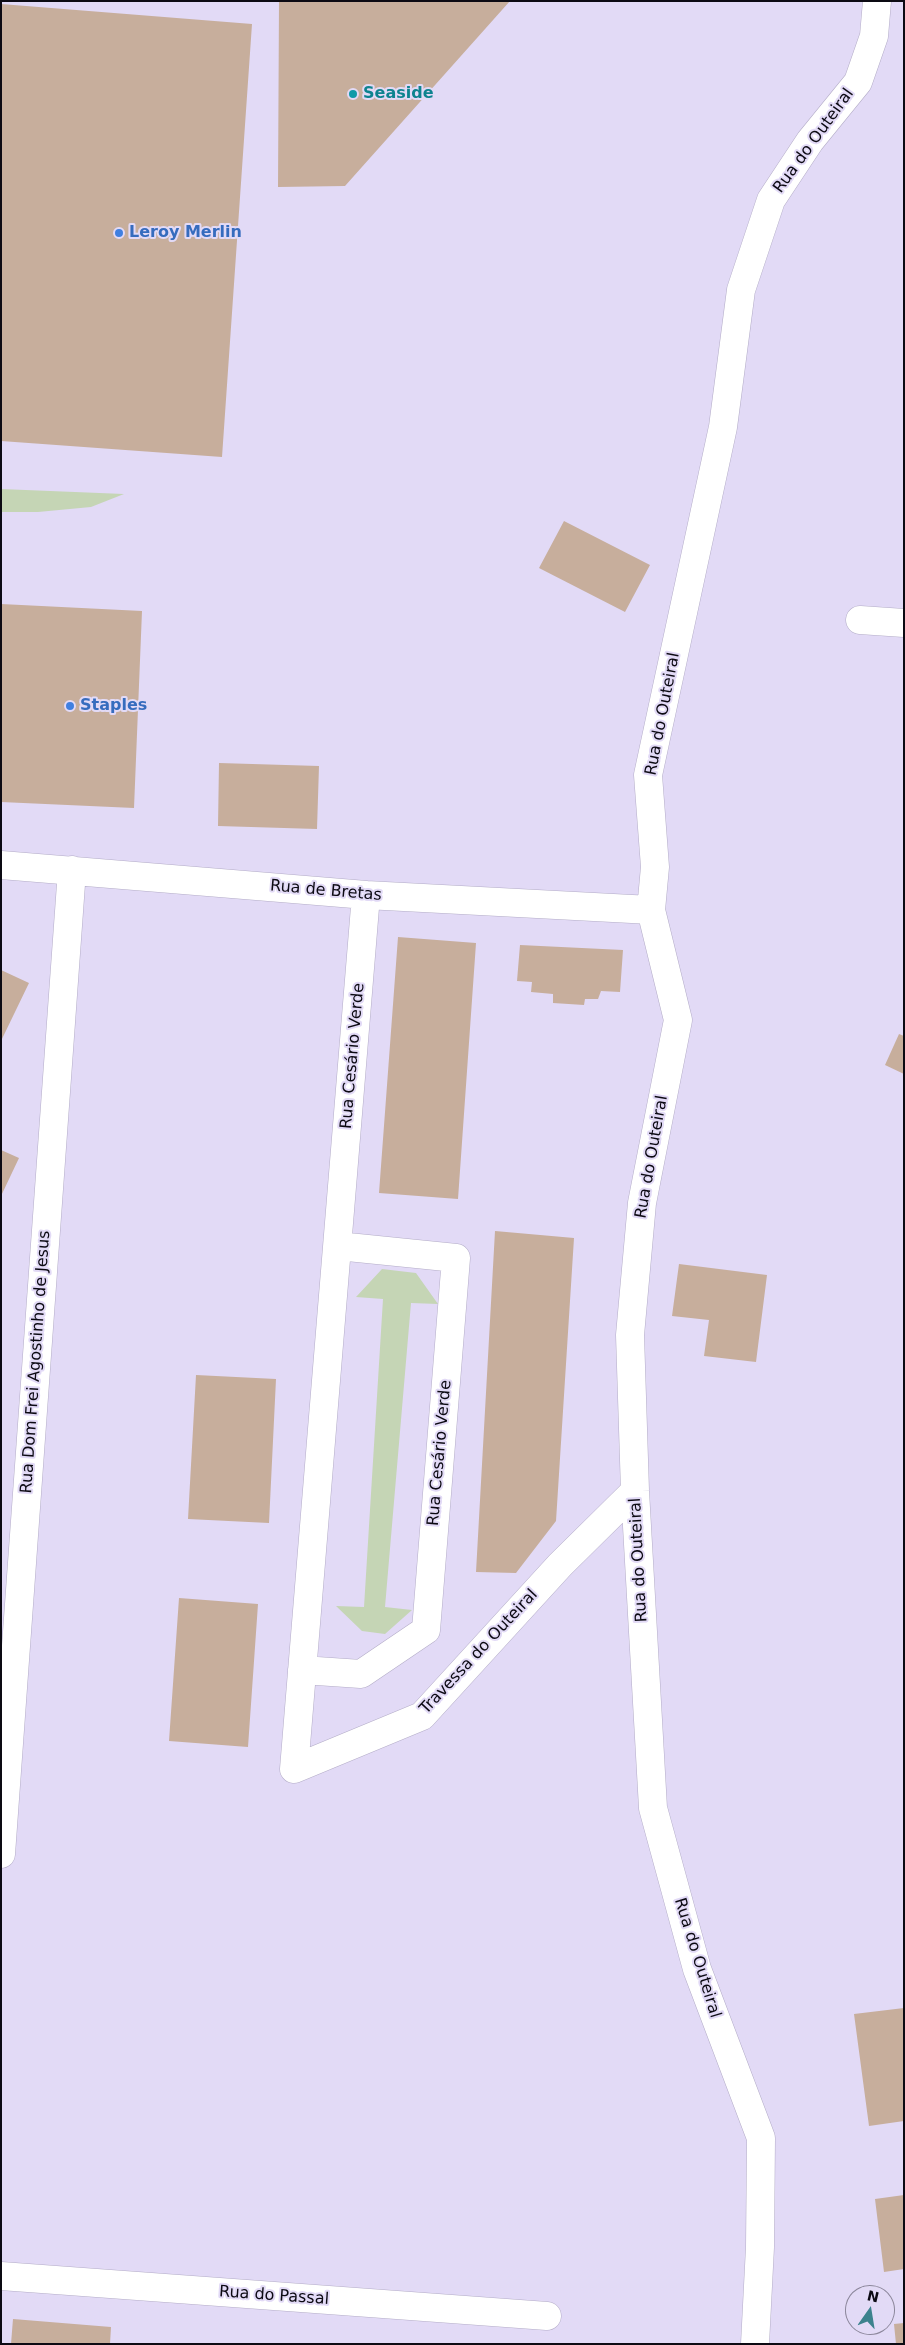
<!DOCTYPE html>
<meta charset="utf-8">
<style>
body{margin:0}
#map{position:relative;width:905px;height:2345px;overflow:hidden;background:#e2daf6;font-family:"DejaVu Sans",sans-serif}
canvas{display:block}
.frame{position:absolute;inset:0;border:2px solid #0c0a13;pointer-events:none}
.north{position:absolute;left:845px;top:2285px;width:50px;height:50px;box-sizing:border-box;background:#e2daf6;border:1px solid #8c879b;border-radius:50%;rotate:13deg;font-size:14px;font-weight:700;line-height:20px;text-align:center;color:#0c0a13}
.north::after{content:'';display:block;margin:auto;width:18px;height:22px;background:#3c828d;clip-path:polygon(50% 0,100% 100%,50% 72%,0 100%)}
</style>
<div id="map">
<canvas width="905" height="2345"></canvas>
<div class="frame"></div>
<div class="north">N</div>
</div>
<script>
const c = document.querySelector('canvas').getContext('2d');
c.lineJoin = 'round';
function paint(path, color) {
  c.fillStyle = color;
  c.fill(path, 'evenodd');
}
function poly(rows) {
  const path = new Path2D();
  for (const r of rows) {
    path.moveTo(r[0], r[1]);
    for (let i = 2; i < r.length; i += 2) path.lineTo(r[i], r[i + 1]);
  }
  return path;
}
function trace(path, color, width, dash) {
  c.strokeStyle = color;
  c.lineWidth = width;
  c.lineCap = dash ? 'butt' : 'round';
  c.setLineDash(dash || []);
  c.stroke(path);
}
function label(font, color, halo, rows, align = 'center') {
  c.font = font + ' "DejaVu Sans",sans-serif';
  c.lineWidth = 4;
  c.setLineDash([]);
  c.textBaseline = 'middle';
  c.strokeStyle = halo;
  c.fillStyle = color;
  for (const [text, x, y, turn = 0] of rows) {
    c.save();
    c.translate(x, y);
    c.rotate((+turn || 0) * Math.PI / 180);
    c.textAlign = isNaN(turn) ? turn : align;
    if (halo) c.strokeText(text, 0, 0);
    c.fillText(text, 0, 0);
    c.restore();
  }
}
paint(poly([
 [1,489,124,494,91,507,38,512,1,512],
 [382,1269,416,1273,438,1304,411,1303,385,1607,412,1610,385,1634,362,1631,336,1606,364,1607,383,1299,356,1297]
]), '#c5d5b5');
paint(poly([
 [279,1,510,1,345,186,278,187],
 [1,4,252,24,222,457,1,441],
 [564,521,650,565,625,612,539,568],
 [1,604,142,611,134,808,1,802],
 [219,763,319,766,317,829,218,826],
 [398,937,476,943,458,1199,379,1193],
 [520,945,623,950,620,992,601,991,598,999,585,999,584,1005,553,1003,553,994,531,992,532,982,517,981],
 [1,970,29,983,1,1041],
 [899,1034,904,1036,904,1074,885,1065],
 [1,1150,19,1158,1,1196],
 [495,1231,574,1238,556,1521,516,1573,476,1572],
 [679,1264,767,1275,756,1362,704,1356,709,1320,672,1316],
 [196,1375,276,1379,269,1523,188,1519],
 [179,1598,258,1604,248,1747,169,1741],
 [904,2008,904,2121,869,2126,854,2014],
 [904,2195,904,2269,884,2272,875,2199],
 [13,2319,111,2327,110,2344,11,2344],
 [904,2323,904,2344,896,2344,894,2324]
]), '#c7ae9c');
const minor = poly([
 [860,620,904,623],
 [1,865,366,895,651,910],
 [366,895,294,1769,422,1716,560,1565,635,1491],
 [302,1670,361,1674,426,1630,456,1258,338,1246],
 [1,1854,72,870],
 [1,2276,547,2316],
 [755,2344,760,2247,761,2138,697,1969,653,1808,635,1491,630,1335,642,1203,678,1020,651,910,655,867,648,775,723,427,741,290,771,200,810,141,858,82,874,36,877,1]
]);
trace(minor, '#b3acc7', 29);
trace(minor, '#fff', 28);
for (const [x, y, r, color] of [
 [353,94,5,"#0f9aa8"],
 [119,233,5,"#3f7fe0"],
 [70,706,5,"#3f7fe0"]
]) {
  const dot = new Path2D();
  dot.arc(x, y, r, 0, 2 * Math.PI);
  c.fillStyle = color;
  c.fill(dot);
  trace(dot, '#e2daf6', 2);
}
label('bold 16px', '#0d838f', '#e2daf6', [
 ["Seaside",363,94]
], 'left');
label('16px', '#0c0a13', '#e2daf6', [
 ["Rua do Outeiral",814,141,-54],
 ["Rua do Outeiral",663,714,-79],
 ["Rua de Bretas",326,891,5],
 ["Rua Cesário Verde",353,1056,-85],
 ["Rua do Outeiral",652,1157,-80],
 ["Rua Dom Frei Agostinho de Jesus",36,1362,-86],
 ["Rua Cesário Verde",440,1453,-85],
 ["Rua do Outeiral",639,1560,-93],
 ["Travessa do Outeiral",479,1652,-47],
 ["Rua do Outeiral",697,1958,73],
 ["Rua do Passal",274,2296,4]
]);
label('bold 16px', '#366cbe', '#e2daf6', [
 ["Leroy Merlin",129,233],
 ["Staples",80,706]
], 'left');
</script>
